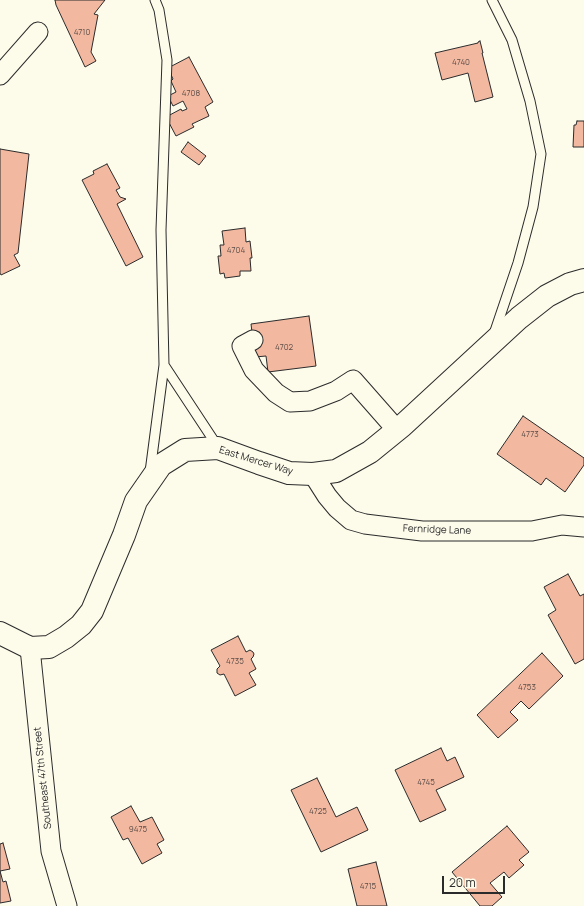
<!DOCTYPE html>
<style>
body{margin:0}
#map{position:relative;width:584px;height:906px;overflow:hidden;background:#fdfbea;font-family:Manrope,sans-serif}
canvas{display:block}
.scale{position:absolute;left:442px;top:876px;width:63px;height:18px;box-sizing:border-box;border:2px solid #2b2b2b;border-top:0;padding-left:5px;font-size:12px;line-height:14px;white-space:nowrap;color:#2b2b2b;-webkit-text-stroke:3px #fdfbea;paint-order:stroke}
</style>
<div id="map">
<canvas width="584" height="906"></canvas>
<div class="scale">20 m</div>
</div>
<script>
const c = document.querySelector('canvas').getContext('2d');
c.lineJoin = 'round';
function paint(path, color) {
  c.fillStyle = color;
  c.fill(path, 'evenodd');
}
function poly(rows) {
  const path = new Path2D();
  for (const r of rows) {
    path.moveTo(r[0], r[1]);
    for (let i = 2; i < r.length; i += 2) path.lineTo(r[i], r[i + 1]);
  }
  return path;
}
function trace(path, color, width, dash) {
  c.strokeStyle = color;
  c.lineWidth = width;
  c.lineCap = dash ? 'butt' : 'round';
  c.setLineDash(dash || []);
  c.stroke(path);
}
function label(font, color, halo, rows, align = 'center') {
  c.font = font + ' Manrope,sans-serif';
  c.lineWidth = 3;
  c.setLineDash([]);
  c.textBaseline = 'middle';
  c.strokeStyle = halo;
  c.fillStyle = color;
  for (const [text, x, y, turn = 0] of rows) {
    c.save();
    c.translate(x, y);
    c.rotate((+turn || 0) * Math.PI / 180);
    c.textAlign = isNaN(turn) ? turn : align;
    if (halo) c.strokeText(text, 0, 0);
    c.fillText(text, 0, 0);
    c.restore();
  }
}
const building = poly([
 [55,0,105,0,94,14,98,15,91,52,96,61,85,67,56,5,55,0],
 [480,41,483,53,482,53,493,97,475,102,468,73,442,80,435,53,478,43,478,42,480,41],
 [189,57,213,102,205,107,209,116,192,124,194,127,176,136,166,117,181,109,182,111,187,109,183,101,173,106,168,96,176,92,171,81,173,79,168,68,189,57],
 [577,121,584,121,584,147,573,147,574,125,576,125,577,121],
 [188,142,206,156,199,165,181,152,188,142],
 [0,149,29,154,18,253,14,255,20,266,1,275,0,273,0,149],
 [107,164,120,188,116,190,120,197,126,199,117,204,143,257,126,266,82,180,94,174,93,171,107,164],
 [245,228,246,242,250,241,252,258,250,258,251,271,240,271,240,276,225,278,224,273,220,274,218,256,221,256,220,245,224,245,222,231,245,228],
 [309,316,316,366,268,372,266,356,255,357,251,324,309,316],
 [523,416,584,458,584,465,565,492,546,478,541,485,497,454,523,416],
 [568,574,580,596,584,594,584,659,575,664,548,615,556,610,544,587,568,574],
 [238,636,246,652,250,650,253,652,254,654,253,657,251,659,256,669,249,673,256,685,235,696,224,674,220,675,217,673,217,669,220,666,211,650,238,636],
 [542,653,563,676,529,709,521,701,510,712,518,720,498,738,477,715,542,653],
 [441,748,447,761,455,757,464,777,436,790,446,810,420,822,395,770,441,748],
 [317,778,336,817,357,807,368,830,321,852,291,790,317,778],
 [131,806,140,822,152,817,164,840,157,844,162,853,142,864,128,838,123,840,111,817,131,806],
 [507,826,529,852,519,860,524,865,509,878,504,872,490,883,502,897,492,906,480,906,452,872,507,826],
 [3,843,10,869,0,871,3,882,6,881,11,901,0,903,0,844,3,843],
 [376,862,387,906,357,906,348,869,376,862]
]);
paint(building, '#f2b8a0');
trace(building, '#2b2b2b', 1);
const lane = poly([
 [155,0,159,10,167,60,161,230,164,365],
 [492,0,512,40,530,101,541,154,533,207,518,263,494,334],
 [150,472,164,365,218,447]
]);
const street = poly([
 [0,75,38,32],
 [253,340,242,346,254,370,276,393,290,402,310,401,336,391,353,380,397,430],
 [313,474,327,496,337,508,351,520,365,524,422,531,532,531,562,525,584,527],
 [30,648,51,851,67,906]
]);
const secondary = poly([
 [0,633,30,648,49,647,66,637,81,625,92,611,124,535,136,501,161,465,185,450,218,448,259,463,289,473,313,474,336,471,370,452,402,426,519,318,547,296,570,284,584,280]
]);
trace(lane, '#2b2b2b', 11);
trace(street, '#2b2b2b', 21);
trace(secondary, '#2b2b2b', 24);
trace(lane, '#fdfbea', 9);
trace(street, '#fdfbea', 19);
trace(secondary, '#fdfbea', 22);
label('8px', '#5d4e48', null, [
 ["4710",82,33],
 ["4740",461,63],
 ["4708",191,94],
 ["4704",236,251],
 ["4702",284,348],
 ["4773",530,435],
 ["4735",235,662],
 ["4753",527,688],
 ["4745",426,783],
 ["4725",318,812],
 ["9475",138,830],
 ["4715",368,887]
]);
label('10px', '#2b2b2b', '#fdfbea', [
 ["East Mercer Way",256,461,17],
 ["Fernridge Lane",437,530,2],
 ["Southeast 47th Street",43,778,-96]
]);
</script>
